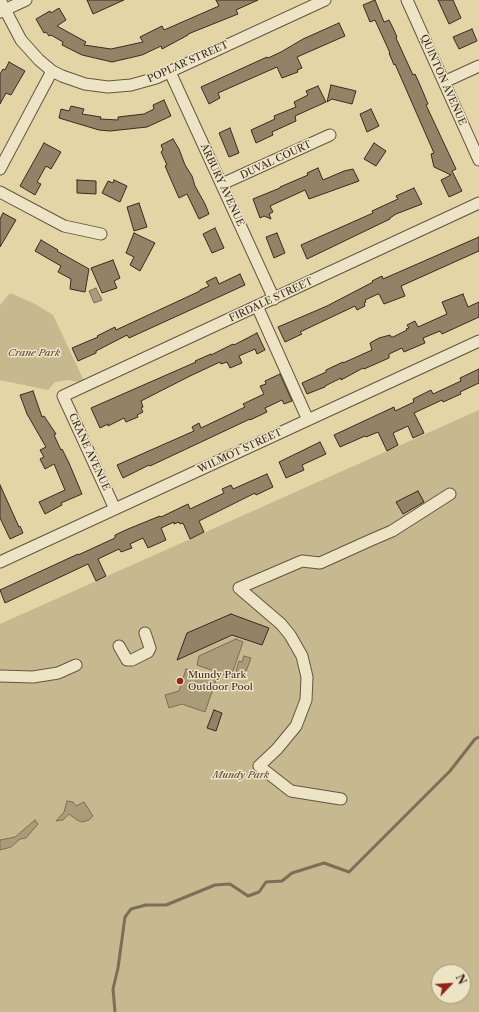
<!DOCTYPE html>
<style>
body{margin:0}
#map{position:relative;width:479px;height:1012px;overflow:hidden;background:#e3d5a6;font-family:"Libre Caslon Text",serif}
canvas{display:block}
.north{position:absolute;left:431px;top:964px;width:40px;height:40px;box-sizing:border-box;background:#ede4c5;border:1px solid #a59a83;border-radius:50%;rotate:65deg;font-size:11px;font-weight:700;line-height:16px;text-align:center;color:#3a2a21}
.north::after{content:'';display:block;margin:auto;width:14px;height:18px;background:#8f2418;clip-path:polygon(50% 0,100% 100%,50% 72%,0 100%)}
</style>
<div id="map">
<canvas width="479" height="1012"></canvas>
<div class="north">N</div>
</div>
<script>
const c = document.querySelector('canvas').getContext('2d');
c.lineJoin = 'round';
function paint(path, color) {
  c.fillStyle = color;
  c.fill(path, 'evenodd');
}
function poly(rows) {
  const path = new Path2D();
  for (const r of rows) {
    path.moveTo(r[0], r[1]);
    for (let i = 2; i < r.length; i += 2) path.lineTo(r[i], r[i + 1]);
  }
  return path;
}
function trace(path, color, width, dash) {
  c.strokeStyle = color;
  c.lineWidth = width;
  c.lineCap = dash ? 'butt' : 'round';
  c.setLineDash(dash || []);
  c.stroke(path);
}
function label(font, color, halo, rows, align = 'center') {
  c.font = font + ' "Libre Caslon Text",serif';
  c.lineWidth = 3;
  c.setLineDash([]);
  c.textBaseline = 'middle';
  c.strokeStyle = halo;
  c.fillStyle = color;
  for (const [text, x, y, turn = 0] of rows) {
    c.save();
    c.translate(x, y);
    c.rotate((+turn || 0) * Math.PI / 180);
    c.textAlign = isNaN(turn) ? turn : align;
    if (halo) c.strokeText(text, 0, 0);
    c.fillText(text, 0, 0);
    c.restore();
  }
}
paint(poly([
 [10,293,35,304,53,315,85,383,68,380,55,382,48,390,0,380,0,305],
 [479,410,479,1012,0,1012,0,624],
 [439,972,463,972,463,996,439,996]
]), '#c6b88f');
const water = poly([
 [96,288,102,300,94,303,89,291,96,288],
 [236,639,243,642,231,677,197,665,199,656,236,639],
 [244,656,251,658,245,674,236,671,239,661,242,662,244,656],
 [186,669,216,680,205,712,182,704,169,708,165,695,179,691,186,669],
 [67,801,73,802,76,806,84,802,93,816,89,820,82,822,77,820,69,814,63,820,56,821,64,812,67,801],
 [35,820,38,824,26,838,20,839,11,847,0,850,0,840,15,837,35,820]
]);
paint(water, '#aa9b79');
trace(water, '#7d6e56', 1);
trace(poly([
 [115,1012,113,989,118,968,125,917,131,909,146,905,166,905,215,885,230,884,248,896,259,892,266,882,282,881,292,873,324,863,349,872,450,771,475,739,479,737]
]), '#7d6e56', 3);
const building = poly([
 [87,0,124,0,93,14,87,0],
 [216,0,258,0,236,10,238,14,188,34,188,35,162,49,161,46,142,55,112,62,82,55,62,45,63,42,51,35,49,36,46,32,44,33,36,19,50,11,51,13,59,8,66,20,57,26,86,42,84,45,111,49,143,42,140,37,162,26,164,30,219,6,216,0],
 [375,0,384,22,389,20,393,28,397,37,396,38,413,75,415,74,420,85,428,104,426,105,456,169,452,171,462,191,449,197,441,180,451,175,434,167,431,154,434,153,395,64,394,65,389,53,390,53,375,20,370,22,363,5,375,0],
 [438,0,453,0,461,18,449,24,438,0],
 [339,23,345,36,297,57,302,68,297,70,298,72,282,78,277,67,218,93,220,98,209,104,201,87,267,57,268,58,281,52,303,39,339,23],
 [472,29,477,41,459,49,453,37,472,29],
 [9,62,25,71,11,95,6,93,0,104,0,74,3,69,5,70,9,62],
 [331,85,356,91,352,104,332,99,327,102,331,85],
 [318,86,326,102,295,116,296,121,272,132,273,135,256,143,251,130,275,119,274,116,296,107,294,102,308,95,306,91,318,86],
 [164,100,171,116,147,127,110,131,99,130,59,118,61,109,69,111,71,106,84,109,82,114,101,117,100,119,118,120,118,117,144,114,154,109,153,105,164,100],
 [371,109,379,126,367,132,360,114,371,109],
 [230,128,239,153,229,157,219,133,230,128],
 [173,139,179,149,185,165,192,176,195,186,205,204,209,214,199,219,187,194,179,198,165,166,167,165,161,152,163,150,161,145,173,139],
 [44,143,61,152,51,169,46,166,37,182,41,184,35,195,20,186,44,143],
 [374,143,386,151,376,166,364,159,374,143],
 [318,168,323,180,344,171,353,169,359,181,309,199,305,190,270,206,273,212,269,214,271,219,264,216,260,218,253,199,280,188,280,187,308,175,307,173,318,168],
 [77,180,96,181,96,194,77,193,77,180],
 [114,180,127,186,120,202,102,193,108,181,113,183,114,180],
 [414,188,422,204,396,214,390,218,390,219,307,259,301,245,373,213,372,211,398,199,396,196,414,188],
 [139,203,147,227,134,231,127,207,139,203],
 [3,213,16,220,0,247,0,219,3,213],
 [215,228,224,248,212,253,203,234,215,228],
 [134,233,155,243,140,271,130,265,134,257,126,253,134,233],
 [277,233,285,253,274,258,266,237,277,233],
 [479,237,479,251,401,286,405,296,384,304,379,294,378,294,365,300,366,302,364,303,365,306,357,310,355,306,300,332,302,334,285,342,278,327,327,306,373,282,372,281,382,276,383,279,479,237],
 [41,240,58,250,57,251,89,269,85,292,70,289,71,279,58,272,61,266,35,251,41,240],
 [113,260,120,278,114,281,117,288,102,293,91,268,113,260],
 [240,274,245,285,129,338,127,335,96,351,96,353,78,361,72,348,98,337,97,336,115,327,116,330,200,291,200,290,209,286,206,282,216,277,219,284,240,274],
 [463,294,468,307,479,302,479,317,442,334,440,331,423,338,425,343,404,352,402,348,389,354,389,358,364,369,363,368,341,380,341,378,325,386,325,387,307,394,302,383,326,372,326,370,343,362,343,363,372,350,370,343,379,338,390,335,391,337,393,337,407,330,406,329,409,328,407,325,415,321,418,327,447,314,442,302,463,294],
 [257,333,265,350,257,354,255,349,239,356,242,363,230,368,227,362,221,364,220,362,190,376,141,401,143,407,141,408,143,412,137,415,138,417,126,422,124,418,108,426,108,424,100,428,91,408,196,362,195,361,211,354,211,355,233,344,234,345,257,333],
 [479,369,479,383,460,392,461,394,443,402,442,400,414,413,424,433,413,438,408,426,393,433,398,445,387,451,378,432,366,437,365,436,340,447,334,435,394,407,395,411,414,402,413,399,431,390,433,394,461,381,460,378,479,369],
 [280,374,292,401,284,404,282,400,265,408,267,412,250,420,250,419,150,466,149,465,123,478,117,465,194,431,192,427,199,423,201,428,245,407,243,404,264,394,260,386,266,384,265,381,280,374],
 [33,391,42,417,44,416,56,434,54,435,61,450,62,449,69,463,82,494,61,503,62,505,45,514,39,502,65,490,54,464,45,469,40,459,44,457,40,450,46,447,27,414,20,395,33,391],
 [320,442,326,454,302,465,304,470,286,478,279,462,320,442],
 [267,474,273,487,256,495,255,493,199,521,204,532,190,539,183,523,180,524,179,522,174,524,174,522,161,528,166,540,148,548,143,538,130,544,132,548,121,552,119,549,98,559,106,576,96,581,88,564,5,603,0,590,78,554,78,555,115,538,115,535,128,529,160,516,161,517,188,504,190,509,222,494,224,493,222,489,231,485,233,489,267,474],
 [0,485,19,527,20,526,23,533,10,539,0,518,0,485],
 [418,491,424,502,403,514,396,502,418,491],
 [231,614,269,628,262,645,232,635,177,660,187,633,231,614],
 [214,710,222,713,216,731,207,728,214,710]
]);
paint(building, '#928366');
trace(building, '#3a2a21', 1);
const minor = poly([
 [0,0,21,40,39,60,52,71,62,76,85,84,108,87,131,85,156,78,325,0],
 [407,0,479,160],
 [0,12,26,0],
 [170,72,274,299],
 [444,82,479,66],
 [0,169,52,71],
 [222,184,330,135],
 [0,192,64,226,101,234],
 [257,306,308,420],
 [115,509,63,396,479,203],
 [0,562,479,341],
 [119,646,127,660,132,660,148,652,150,648,145,633],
 [0,676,33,677,58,673,76,665],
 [341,799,291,791,259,766,277,749,296,726,306,700,307,677,302,656,290,635,281,624,239,588,302,561,320,563,371,540,392,531,450,494]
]);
trace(minor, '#645542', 13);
trace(minor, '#ede4c5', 11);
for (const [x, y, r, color] of [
 [180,681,4,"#8f2418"]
]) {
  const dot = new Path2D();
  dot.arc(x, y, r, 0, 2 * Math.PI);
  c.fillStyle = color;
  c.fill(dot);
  trace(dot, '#ede4c5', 1.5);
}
label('10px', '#3a2a21', '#ede4c5', [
 ["POPLAR STREET",188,62,-24],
 ["QUINTON AVENUE",443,80,66],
 ["DUVAL COURT",276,160,-25],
 ["ARBURY AVENUE",222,185,65],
 ["FIRDALE STREET",271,300,-25],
 ["WILMOT STREET",240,451,-25],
 ["CRANE AVENUE",89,452,65]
]);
label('italic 10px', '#564637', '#ede4c5', [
 ["Crane Park",34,353],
 ["Mundy Park",241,775]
]);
label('10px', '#3a2a21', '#ede4c5', [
 ["Mundy Park",188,675],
 ["Outdoor Pool",188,687]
], 'left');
</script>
